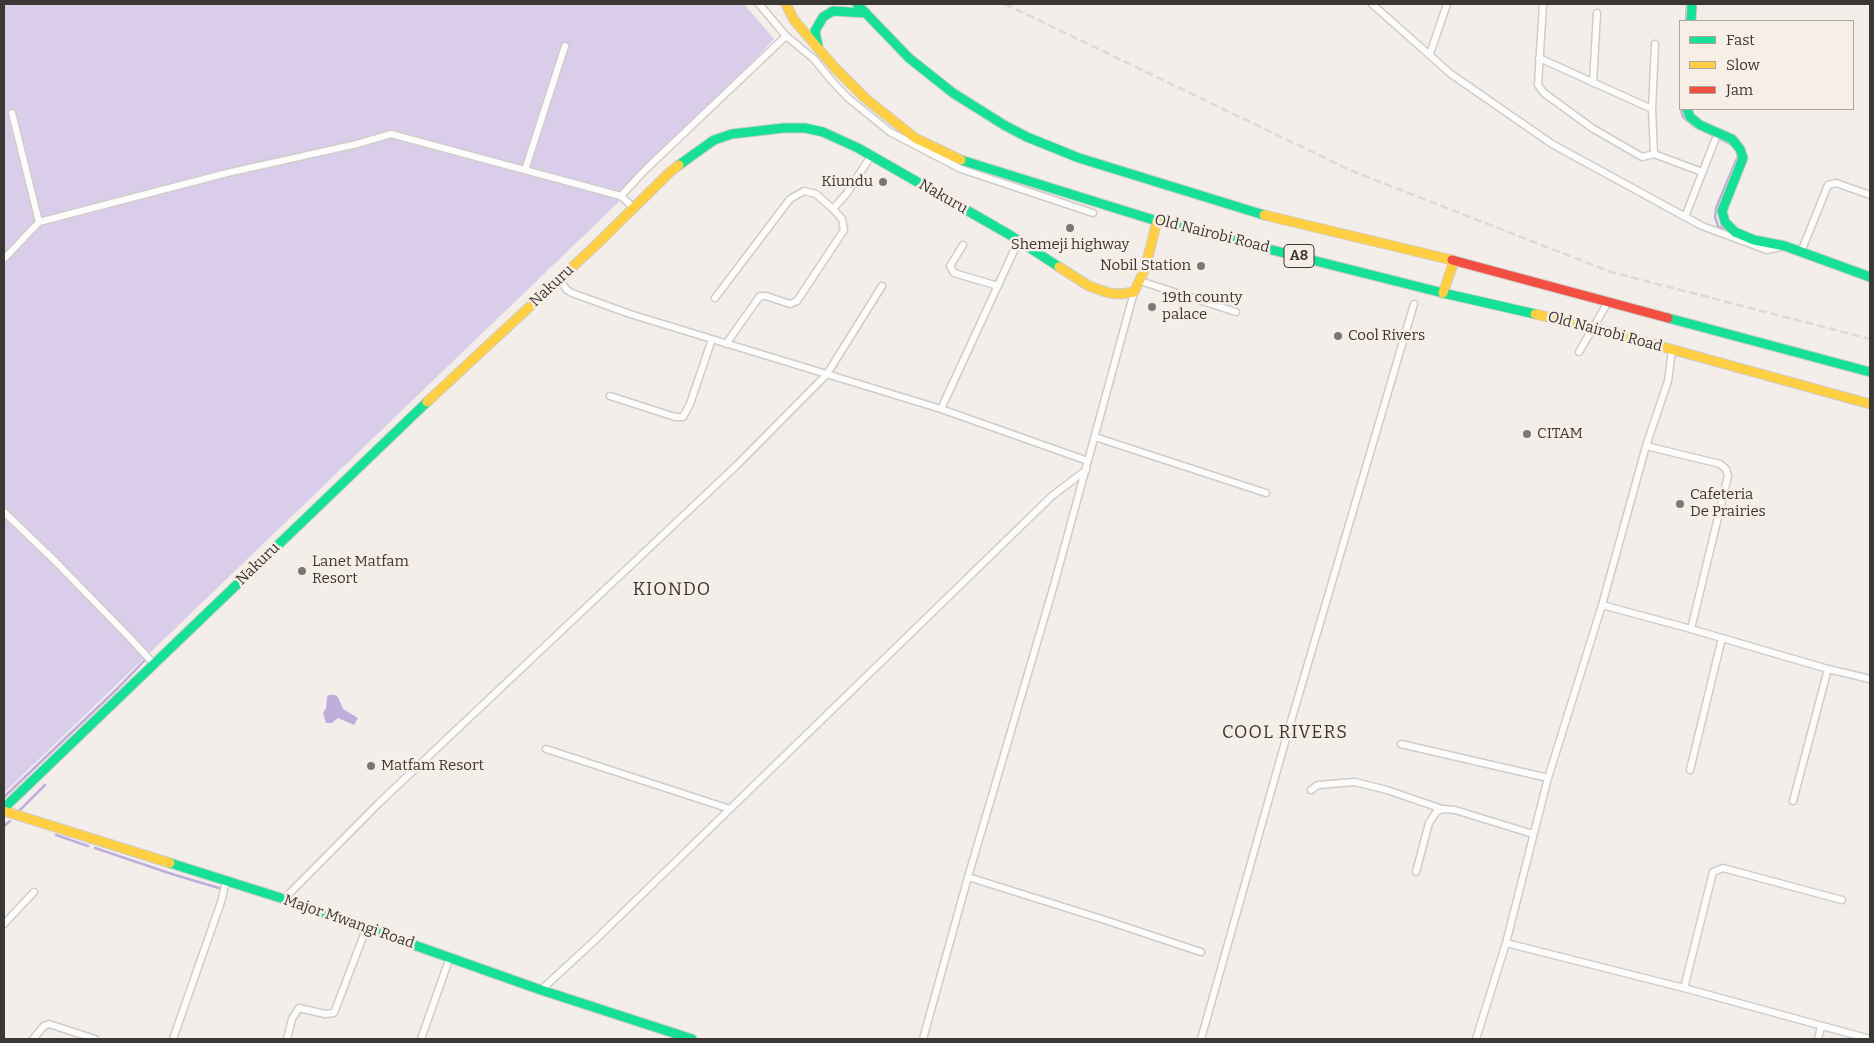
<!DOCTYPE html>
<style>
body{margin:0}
#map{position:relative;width:1874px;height:1043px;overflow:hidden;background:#f3eeea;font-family:Bitter,serif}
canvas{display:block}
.frame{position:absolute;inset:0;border:5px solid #3b3734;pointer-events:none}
.legend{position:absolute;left:1679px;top:20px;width:175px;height:90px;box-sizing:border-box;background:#f7eee6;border:1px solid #aca59f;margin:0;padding:6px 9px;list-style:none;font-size:15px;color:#3b3734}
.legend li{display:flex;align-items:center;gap:10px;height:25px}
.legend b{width:25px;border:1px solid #aca59f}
</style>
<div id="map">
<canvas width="1874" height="1043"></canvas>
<div class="frame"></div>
<ul class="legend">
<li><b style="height:6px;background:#16e098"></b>Fast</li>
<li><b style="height:6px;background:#ffcf43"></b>Slow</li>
<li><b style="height:6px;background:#f24e42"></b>Jam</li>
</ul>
</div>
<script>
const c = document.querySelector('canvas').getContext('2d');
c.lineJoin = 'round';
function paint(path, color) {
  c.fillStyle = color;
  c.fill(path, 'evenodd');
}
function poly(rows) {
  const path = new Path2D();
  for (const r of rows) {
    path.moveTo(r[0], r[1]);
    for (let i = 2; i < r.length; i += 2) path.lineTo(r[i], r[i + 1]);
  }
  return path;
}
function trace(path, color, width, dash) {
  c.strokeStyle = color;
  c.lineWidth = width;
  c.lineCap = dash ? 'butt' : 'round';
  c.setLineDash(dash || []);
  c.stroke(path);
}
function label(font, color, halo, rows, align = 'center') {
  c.font = font + ' Bitter,serif';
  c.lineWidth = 5;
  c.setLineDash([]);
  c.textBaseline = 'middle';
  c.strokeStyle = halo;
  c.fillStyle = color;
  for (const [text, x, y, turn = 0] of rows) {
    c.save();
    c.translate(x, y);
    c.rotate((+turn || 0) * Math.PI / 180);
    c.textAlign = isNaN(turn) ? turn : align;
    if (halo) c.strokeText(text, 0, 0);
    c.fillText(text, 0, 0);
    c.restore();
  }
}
paint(poly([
 [4,4,744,4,774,39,626,195,4,793]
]), '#d9cdea');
paint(poly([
 [329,695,335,695,338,697,343,709,358,718,354,725,338,718,332,723,326,723,323,713,326,708,327,697]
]), '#bfaedc');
trace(poly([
 [1686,21,1687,4],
 [1681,109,1683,117,1695,127,1732,145],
 [1730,233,1718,226,1715,217,1716,208,1738,156],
 [4,797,118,688,145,660],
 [19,811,45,785],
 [4,826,10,821],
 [56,835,88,846],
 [95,848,175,875,219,888]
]), '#bfaedc', 2.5);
const street = poly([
 [1372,4,1451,74,1552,144,1702,226,1767,250,1781,247],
 [1543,4,1538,85,1544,93,1592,128,1642,157,1654,154,1702,172],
 [786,36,814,59,831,80,848,98,890,132,961,169,1093,213],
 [1430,54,1447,4],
 [1539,58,1652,109],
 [1593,83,1597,13],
 [12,113,39,222],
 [1654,154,1652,109,1655,44],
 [525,170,565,46],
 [634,208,621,196,645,170,786,36,759,4],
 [1685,217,1715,140],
 [963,245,950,266,954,273,998,286],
 [1801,252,1828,185,1836,183,1870,195],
 [4,259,39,222,227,173,357,144,391,134,621,196],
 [559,279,567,290,572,293,630,314,941,409,1088,461],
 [1140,281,1236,312],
 [715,298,790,199,804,191,816,194,833,209],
 [726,344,760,296,766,296,790,304,797,301,844,230,842,219,833,209,847,193,871,156],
 [1579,352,1608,302],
 [610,396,675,417,683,417,690,404,712,339],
 [941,409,1018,242],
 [1095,437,1266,493],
 [1646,446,1720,464,1726,469,1728,476,1691,629],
 [4,512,54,560,130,638,154,664],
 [1602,605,1691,629,1828,669,1870,679],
 [1401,744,1548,778],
 [546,749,730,809],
 [1690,770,1722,638],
 [1311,790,1318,785,1355,782,1387,790,1442,809],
 [1793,801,1828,669],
 [1416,872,1429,823,1437,811,1444,809,1455,810,1533,834],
 [968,877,1105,920,1201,952],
 [284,899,380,802,737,465,827,374,882,286],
 [4,924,34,892],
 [1506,943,1684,988,1870,1039],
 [1684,988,1713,872,1723,868,1842,900],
 [541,990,593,942,1018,529,1052,496,1086,470],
 [33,1039,44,1026,49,1024,95,1039],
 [173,1039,221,902,226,881],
 [287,1039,292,1019,299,1008,325,1014,334,1013,366,929],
 [421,1039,450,957],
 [923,1039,968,877,1054,585,1134,292],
 [1201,1039,1289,728,1414,304],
 [1476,1039,1506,943,1548,778,1602,605,1646,446,1668,381,1672,350],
 [1818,1039,1821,1027]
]);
const fast = poly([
 [857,4,909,58,953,93,1004,125,1027,137,1079,158,1264,215],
 [1691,21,1692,4],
 [818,46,815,31,823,17,833,11,866,13],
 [1687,109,1690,117,1700,125,1732,139,1740,149,1743,158,1722,211,1725,222,1735,232,1754,240,1785,246,1870,277],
 [961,160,1157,221,1443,293,1535,314],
 [679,165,714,140,732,134,784,128,805,128,823,132,858,148,1010,235,1059,267],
 [1668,318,1870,372],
 [4,808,427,402],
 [170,863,284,899,541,990,692,1039]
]);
const slow = poly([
 [786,4,794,20,835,68,865,98,915,138,961,160],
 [1264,215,1452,260],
 [1059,267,1089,286,1109,293,1121,294,1134,292,1145,269,1157,221],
 [1443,293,1454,261],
 [1535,314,1594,328,1870,404],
 [427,402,596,245,670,172,679,165],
 [4,811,170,863]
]);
const jam = poly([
 [1452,260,1668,318]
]);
trace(street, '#d0ccc8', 9);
trace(fast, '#d0ccc8', 11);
trace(slow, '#d0ccc8', 11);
trace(jam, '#d0ccc8', 11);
trace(street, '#fdfcfc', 6);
trace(fast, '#16e098', 9);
trace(slow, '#ffcf43', 9);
trace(jam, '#f24e42', 9);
trace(poly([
 [1005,4,1352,171,1611,272,1870,339]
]), '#dbdad9', 2.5, [8, 4]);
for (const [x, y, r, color] of [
 [883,182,5,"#7b7774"],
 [1070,228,5,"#7b7774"],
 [1201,266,5,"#7b7774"],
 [1152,307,5,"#7b7774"],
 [1338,336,5,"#7b7774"],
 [1527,434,5,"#7b7774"],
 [1680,504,5,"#7b7774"],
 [302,571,5,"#7b7774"],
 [371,766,5,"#7b7774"]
]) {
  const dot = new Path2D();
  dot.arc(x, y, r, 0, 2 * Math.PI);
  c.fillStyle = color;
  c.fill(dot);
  trace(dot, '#f7eee6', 2);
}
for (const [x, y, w] of [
 [1299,256,30]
]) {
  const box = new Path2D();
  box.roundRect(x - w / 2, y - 11.5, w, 23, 4);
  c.fillStyle = '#f7eee6';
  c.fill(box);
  trace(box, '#3b3734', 1);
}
label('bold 14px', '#3b3734', null, [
 ["A8",1299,256]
]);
label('15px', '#3b3734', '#f7eee6', [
 ["Kiundu",873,182,"right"],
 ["Shemeji highway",1070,245,"center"],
 ["Nobil Station",1191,266,"right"],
 ["19th county",1162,298],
 ["palace",1162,315],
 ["Cool Rivers",1348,336],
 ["CITAM",1537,434],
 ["Cafeteria",1690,495],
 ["De Prairies",1690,512],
 ["Lanet Matfam",312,562],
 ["Resort",312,579],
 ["Matfam Resort",381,766]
], 'left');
label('15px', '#3b3734', '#f7eee6', [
 ["Nakuru",943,197,30],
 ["Old Nairobi Road",1212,234,14],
 ["Nakuru",552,286,-43],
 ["Old Nairobi Road",1605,332,15],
 ["Nakuru",258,564,-44],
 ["Major Mwangi Road",349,922,19]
]);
c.letterSpacing = '1px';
label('18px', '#3b3734', '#f7eee6', [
 ["KIONDO",672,590],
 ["COOL RIVERS",1285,733]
]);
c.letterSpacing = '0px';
</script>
